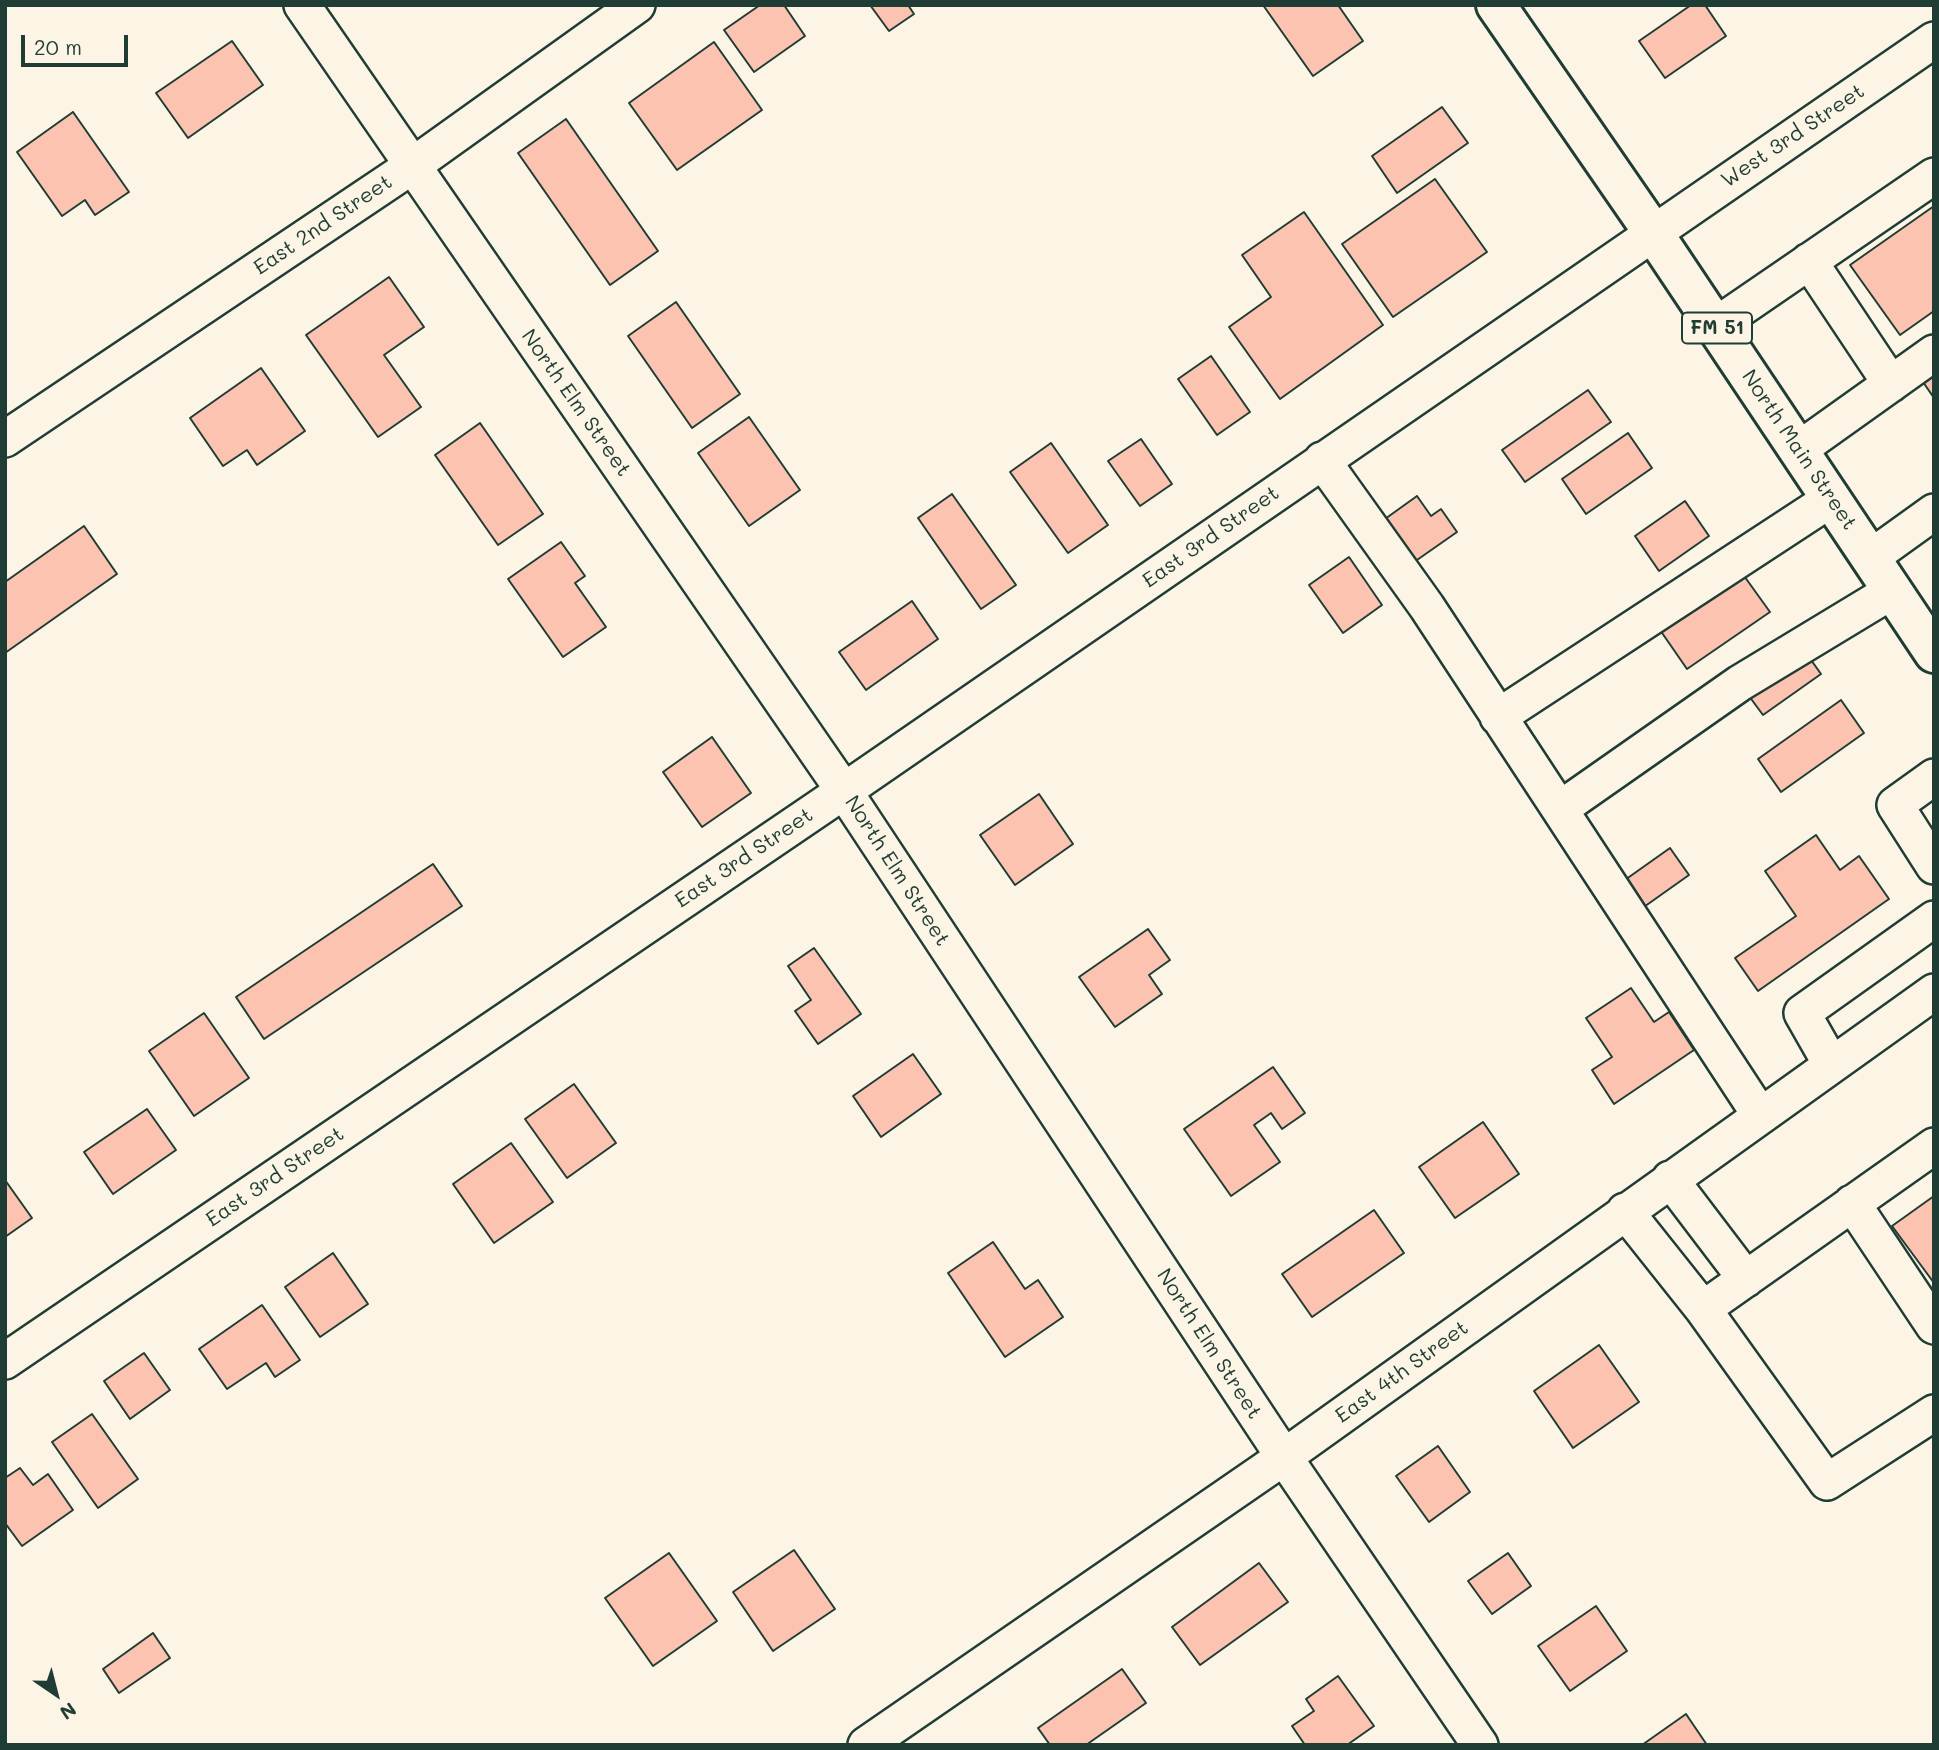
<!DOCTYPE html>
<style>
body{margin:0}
#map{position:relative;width:1939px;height:1750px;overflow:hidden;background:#fcf5e5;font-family:Mali,sans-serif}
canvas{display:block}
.frame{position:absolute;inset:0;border:7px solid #1f3d34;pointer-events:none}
.north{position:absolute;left:21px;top:1659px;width:70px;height:70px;-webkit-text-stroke:5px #fcf5e5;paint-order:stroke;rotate:145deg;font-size:19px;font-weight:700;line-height:28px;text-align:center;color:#1f3d34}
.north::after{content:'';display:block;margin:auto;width:24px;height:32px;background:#1f3d34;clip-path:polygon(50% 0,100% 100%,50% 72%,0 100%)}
.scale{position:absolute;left:21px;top:35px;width:107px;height:32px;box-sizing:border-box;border:4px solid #1f3d34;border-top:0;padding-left:9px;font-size:21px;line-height:24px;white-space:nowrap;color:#1f3d34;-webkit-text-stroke:5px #fcf5e5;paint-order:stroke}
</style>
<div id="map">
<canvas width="1939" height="1750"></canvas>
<div class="frame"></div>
<div class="north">N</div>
<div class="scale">20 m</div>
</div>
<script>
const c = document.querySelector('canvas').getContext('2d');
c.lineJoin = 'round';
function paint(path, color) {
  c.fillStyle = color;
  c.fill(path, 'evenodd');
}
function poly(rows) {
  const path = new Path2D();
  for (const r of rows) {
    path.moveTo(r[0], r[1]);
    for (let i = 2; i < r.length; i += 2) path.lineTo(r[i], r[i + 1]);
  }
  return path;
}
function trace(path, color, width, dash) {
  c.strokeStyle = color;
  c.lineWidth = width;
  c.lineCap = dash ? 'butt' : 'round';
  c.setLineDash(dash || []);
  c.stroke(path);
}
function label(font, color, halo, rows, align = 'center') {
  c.font = font + ' Mali,sans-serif';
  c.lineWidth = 5;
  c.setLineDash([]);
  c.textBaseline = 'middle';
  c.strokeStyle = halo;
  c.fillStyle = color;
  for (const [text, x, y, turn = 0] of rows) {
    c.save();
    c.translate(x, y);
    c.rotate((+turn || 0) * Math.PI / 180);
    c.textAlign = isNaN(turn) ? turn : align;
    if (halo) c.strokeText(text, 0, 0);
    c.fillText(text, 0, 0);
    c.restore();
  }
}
const building = poly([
 [760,5,784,5,805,36,754,72,724,30,760,5],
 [870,5,908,5,914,14,889,31,870,5],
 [1263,5,1338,5,1363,41,1313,76,1263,5],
 [1691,5,1705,5,1726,36,1665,78,1639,41,1691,5],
 [232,41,263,85,188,138,156,93,232,41],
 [714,42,762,110,677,170,629,103,714,42],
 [1442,107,1468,143,1397,193,1372,156,1442,107],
 [73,112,129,192,95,215,85,200,62,216,17,152,73,112],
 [566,119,658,251,610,285,518,153,566,119],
 [1435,179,1487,252,1393,317,1342,244,1435,179],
 [1934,206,1934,311,1900,335,1850,265,1934,206],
 [1304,212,1383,325,1280,399,1229,327,1271,297,1242,255,1304,212],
 [389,277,424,327,384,355,421,407,378,437,306,335,389,277],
 [676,302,740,394,692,428,628,336,676,302],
 [1211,356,1250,412,1217,435,1178,379,1211,356],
 [261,368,305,431,257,465,247,450,223,466,190,418,261,368],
 [1934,375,1934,398,1923,382,1934,375],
 [1588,390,1611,422,1525,482,1502,450,1588,390],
 [749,417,800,490,749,526,698,453,749,417],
 [480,423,543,514,498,545,435,455,480,423],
 [1628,433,1652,468,1586,514,1562,479,1628,433],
 [1141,439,1172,484,1140,506,1108,461,1141,439],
 [1051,443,1108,525,1068,553,1010,472,1051,443],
 [952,494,1016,585,981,609,918,518,952,494],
 [1417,496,1431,516,1441,509,1457,532,1407,567,1378,524,1417,496],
 [1685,501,1709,536,1659,571,1635,536,1685,501],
 [84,526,117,574,5,653,5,582,84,526],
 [561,542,585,576,575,583,606,627,563,657,508,579,561,542],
 [1349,557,1382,605,1343,633,1309,585,1349,557],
 [1742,573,1770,612,1687,669,1660,630,1742,573],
 [912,601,938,639,866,690,839,652,912,601],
 [1804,650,1821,674,1763,715,1746,692,1804,650],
 [1841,700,1864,733,1781,792,1758,759,1841,700],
 [712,737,751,793,702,827,663,772,712,737],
 [1039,794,1073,844,1015,885,980,835,1039,794],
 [1816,835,1840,870,1859,856,1889,899,1758,991,1735,958,1796,916,1765,871,1816,835],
 [1670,848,1689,875,1634,914,1615,887,1670,848],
 [433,864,462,906,264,1039,236,997,433,864],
 [1148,929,1170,960,1149,975,1162,994,1115,1027,1079,977,1148,929],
 [814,948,861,1014,818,1044,795,1011,811,1000,788,966,814,948],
 [1631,988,1654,1022,1669,1012,1694,1050,1614,1104,1592,1070,1612,1057,1586,1018,1631,988],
 [204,1013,249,1078,194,1116,149,1051,204,1013],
 [913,1054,941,1094,881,1137,853,1096,913,1054],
 [1273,1067,1305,1113,1282,1129,1271,1113,1254,1125,1280,1162,1231,1196,1184,1129,1273,1067],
 [574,1084,616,1143,567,1178,525,1119,574,1084],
 [147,1109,176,1150,113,1194,84,1152,147,1109],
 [1483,1122,1519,1174,1455,1218,1419,1167,1483,1122],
 [511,1143,553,1202,494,1243,453,1184,511,1143],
 [5,1180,32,1218,5,1237,5,1180],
 [1934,1196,1934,1283,1892,1226,1934,1196],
 [1374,1210,1404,1253,1312,1317,1282,1274,1374,1210],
 [993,1242,1025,1289,1038,1280,1063,1317,1005,1357,948,1273,993,1242],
 [333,1253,368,1304,320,1337,285,1287,333,1253],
 [262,1305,300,1360,275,1377,266,1363,227,1389,199,1349,262,1305],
 [1599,1345,1639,1402,1573,1448,1534,1391,1599,1345],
 [144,1353,170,1390,130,1419,104,1381,144,1353],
 [92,1414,138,1479,98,1508,52,1442,92,1414],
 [1438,1446,1470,1492,1429,1522,1396,1476,1438,1446],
 [20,1468,33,1485,48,1474,73,1510,22,1546,5,1523,5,1478,20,1468],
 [794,1550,835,1609,773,1651,733,1592,794,1550],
 [669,1553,717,1621,653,1666,605,1598,669,1553],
 [1508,1553,1531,1586,1492,1614,1468,1581,1508,1553],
 [1259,1563,1288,1602,1200,1665,1172,1627,1259,1563],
 [1596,1606,1627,1651,1570,1691,1538,1646,1596,1606],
 [153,1633,170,1658,119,1693,103,1669,153,1633],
 [1122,1669,1146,1703,1086,1745,1050,1745,1038,1728,1122,1669],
 [1338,1676,1374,1726,1347,1745,1305,1745,1292,1726,1314,1711,1306,1699,1338,1676],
 [1686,1714,1707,1745,1642,1745,1686,1714]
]);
paint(building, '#fcc3b1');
trace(building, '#1f3d34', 2);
const minor = poly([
 [302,5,844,791,1284,1457,1480,1745],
 [1809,261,1891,384],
 [1715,326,1934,176],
 [5,439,412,166,637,5],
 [1798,450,1934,353],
 [1322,460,1427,607,1760,1115],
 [1870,558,1934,512],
 [1498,717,1831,499],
 [1934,777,1895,805,1934,866],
 [1560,809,1740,683,1892,591],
 [1831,1064,1802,1013,1934,919],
 [1934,1146,1703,1309,1827,1482,1934,1413],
 [1670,1179,1746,1279],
 [1852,1203,1934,1326],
 [1625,1211,1703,1309],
 [5,1361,844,791,1934,40],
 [866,1745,1284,1457,1934,992]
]);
const major = poly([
 [1496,5,1652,231,1934,653]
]);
trace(minor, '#1f3d34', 40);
trace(major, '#1f3d34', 44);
trace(minor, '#fcf5e5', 35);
trace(major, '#fcf5e5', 38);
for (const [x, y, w] of [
 [1717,328,70]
]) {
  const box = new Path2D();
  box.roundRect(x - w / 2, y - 15.5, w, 31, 5);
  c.fillStyle = '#fcf5e5';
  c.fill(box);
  trace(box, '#1f3d34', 2);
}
label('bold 19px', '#1f3d34', null, [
 ["FM 51",1717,328]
]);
label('21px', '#1f3d34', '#fcf5e5', [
 ["West 3rd Street",1793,136,-34],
 ["East 2nd Street",323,225,-34],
 ["North Elm Street",576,403,55],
 ["North Main Street",1799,450,56],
 ["East 3rd Street",1211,537,-35],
 ["East 3rd Street",744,858,-34],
 ["North Elm Street",897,871,57],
 ["East 3rd Street",275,1177,-34],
 ["North Elm Street",1209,1344,57],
 ["East 4th Street",1402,1372,-36]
]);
</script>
